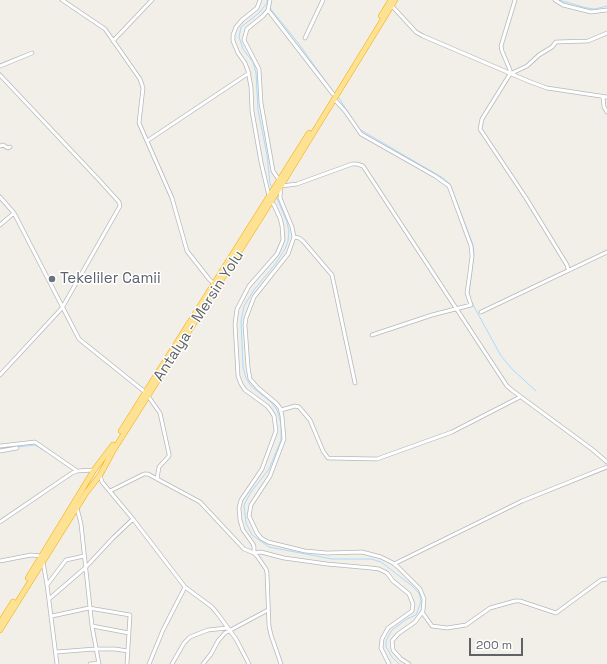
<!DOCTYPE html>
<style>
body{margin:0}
#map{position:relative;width:607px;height:664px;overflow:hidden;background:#f1efe8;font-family:"Space Grotesk",sans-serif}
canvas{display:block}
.scale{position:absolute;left:469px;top:638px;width:54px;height:18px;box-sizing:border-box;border:2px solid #5f6368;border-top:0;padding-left:5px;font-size:12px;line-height:14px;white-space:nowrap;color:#5f6368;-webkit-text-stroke:3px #fff;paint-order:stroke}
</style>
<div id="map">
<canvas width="607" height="664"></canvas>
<div class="scale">200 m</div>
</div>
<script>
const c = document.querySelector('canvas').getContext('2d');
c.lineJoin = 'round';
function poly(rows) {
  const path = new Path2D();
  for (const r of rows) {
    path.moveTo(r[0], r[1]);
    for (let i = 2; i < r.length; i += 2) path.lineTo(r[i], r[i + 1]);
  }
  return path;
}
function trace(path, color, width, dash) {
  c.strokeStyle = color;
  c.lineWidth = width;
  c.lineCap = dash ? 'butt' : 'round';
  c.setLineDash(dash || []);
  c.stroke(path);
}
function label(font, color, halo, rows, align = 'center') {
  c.font = font + ' "Space Grotesk",sans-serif';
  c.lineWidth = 3;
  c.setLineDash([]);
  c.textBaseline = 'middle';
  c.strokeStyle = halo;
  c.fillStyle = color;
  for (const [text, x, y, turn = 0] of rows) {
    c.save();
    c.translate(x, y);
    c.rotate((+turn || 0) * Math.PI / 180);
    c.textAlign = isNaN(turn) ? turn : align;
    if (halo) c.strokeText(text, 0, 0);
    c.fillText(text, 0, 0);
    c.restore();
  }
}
trace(poly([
 [267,0,267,3,259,13,241,27,239,37,243,49,253,62,256,73,258,110,267,155,270,183,272,188],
 [559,0,587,8,595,9,607,6],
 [270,8,299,44,331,89],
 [339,98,353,120],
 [359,129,443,178,450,184,473,245,474,254,469,294],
 [276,196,287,222,289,232,288,241,285,249,276,263,254,290,244,306,241,321,243,367,246,378,251,386,272,403,277,410,281,424,281,440,269,469,251,492,244,505,246,523,252,535,269,547,332,559,371,559,381,562,411,585,419,593,421,601,418,610,416,615,407,619,392,630,386,641,386,647,392,657,399,664],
 [471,301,501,356,513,370,536,391],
 [0,449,35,445,43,450],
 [63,463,67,466]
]), '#aadaff', 1);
const minor = poly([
 [62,0,105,29,140,79,143,88,139,123,172,198,187,251,209,279,214,284],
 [260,0,257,8,242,20,236,27,233,35,233,41,238,53,245,63,248,71,251,87,252,111,261,162,269,196],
 [270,0,268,10,263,16,247,29,244,40,259,69,261,103,273,171,279,180],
 [515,0,501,46,502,51,510,70,510,74,482,119,480,129,526,198,567,265,568,269],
 [555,0,563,5,591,12,607,10],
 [392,6,416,32,423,36,528,81,547,88,607,97],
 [268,10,333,94],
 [305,38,323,0],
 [113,41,152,0],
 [0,66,32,53],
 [510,74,527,66,539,55,552,47,556,42,588,41,607,33],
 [0,75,100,181,119,202,120,206,62,308,0,375],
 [603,97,604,107,607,112],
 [334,99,345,111,361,134,435,176,449,186,471,246,472,256,470,272,467,293,471,305,432,315,372,335],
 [147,141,249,73],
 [0,146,3,145,8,148,10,147],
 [0,197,14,213,79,339,145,392],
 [271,202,274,205,280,218,282,226,283,240,277,254,249,286,237,309,235,324,238,376,241,384,245,390,267,406,271,411,274,416,276,431,262,469,241,500,239,508,240,520,243,530,253,544,254,547,254,553,261,552,284,558,327,564,371,568,379,569,387,573,393,581,409,594,413,604,412,611,388,628,382,639,381,648,389,664],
 [0,225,14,213],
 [294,237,299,238,303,241,332,275,355,383],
 [481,312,607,252],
 [148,396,160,413,169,454,169,456,159,467,157,479],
 [281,410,295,406,299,407,310,420,323,451,328,458,377,459,452,432,520,397],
 [0,446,35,442,77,471],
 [0,451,17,448],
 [100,475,102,482,133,519,185,587,163,630,149,664],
 [110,491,144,474,148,474,200,502,244,549,254,553,257,556,266,569,267,573,269,626,271,635,281,664],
 [77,508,81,524,92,626,99,664],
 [0,522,72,473,77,471,94,470],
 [0,561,31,555,42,556],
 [43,562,47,585,57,664],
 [394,564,522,501,607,467],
 [47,585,66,560,84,556],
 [185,587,212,607,217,613,236,639,249,664],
 [49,599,85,568,113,538,133,519],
 [422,612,432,626,447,628,466,625,490,608,515,601,520,601,556,613,601,580,607,579],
 [52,616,89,608,130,615,127,664],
 [92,626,129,633],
 [56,652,95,649,115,649,128,651],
 [90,664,99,663],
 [172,664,184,643,190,637,208,630,227,628],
 [203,664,211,654,218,641,225,633,268,610],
 [409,664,401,659,393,650,392,641,398,634,415,622,423,611,424,599,420,589,398,567,393,563,381,557,362,552,327,553,305,551,268,542,261,538,257,533,249,516,251,505,270,476,284,439,282,416,280,408,276,403,258,388,250,379,248,367,245,325,246,318,254,297,288,254,294,237,292,227,280,198,281,186,297,184,352,164,357,164,363,166,507,386,513,391,593,450,607,462]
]);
const highway = poly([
 [381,16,391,0],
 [121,431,309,133],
 [28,578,94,470,113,445],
 [0,623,13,602],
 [0,630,86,493,100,475,113,451,279,189,395,0]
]);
trace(minor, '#b5b8bc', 4.5);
trace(highway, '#f9ab00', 6);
trace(minor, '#fff', 3);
trace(highway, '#fde293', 5);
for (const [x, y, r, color] of [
 [52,279,4,"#6b7280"]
]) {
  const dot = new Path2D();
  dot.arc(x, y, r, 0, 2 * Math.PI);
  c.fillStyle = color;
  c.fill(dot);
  trace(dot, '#fff', 1.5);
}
label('15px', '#5b616d', '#fff', [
 ["Tekeliler Camii",60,279]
], 'left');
label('15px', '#5f6368', '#fff', [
 ["Antalya - Mersin Yolu",199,316,-57]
]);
</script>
